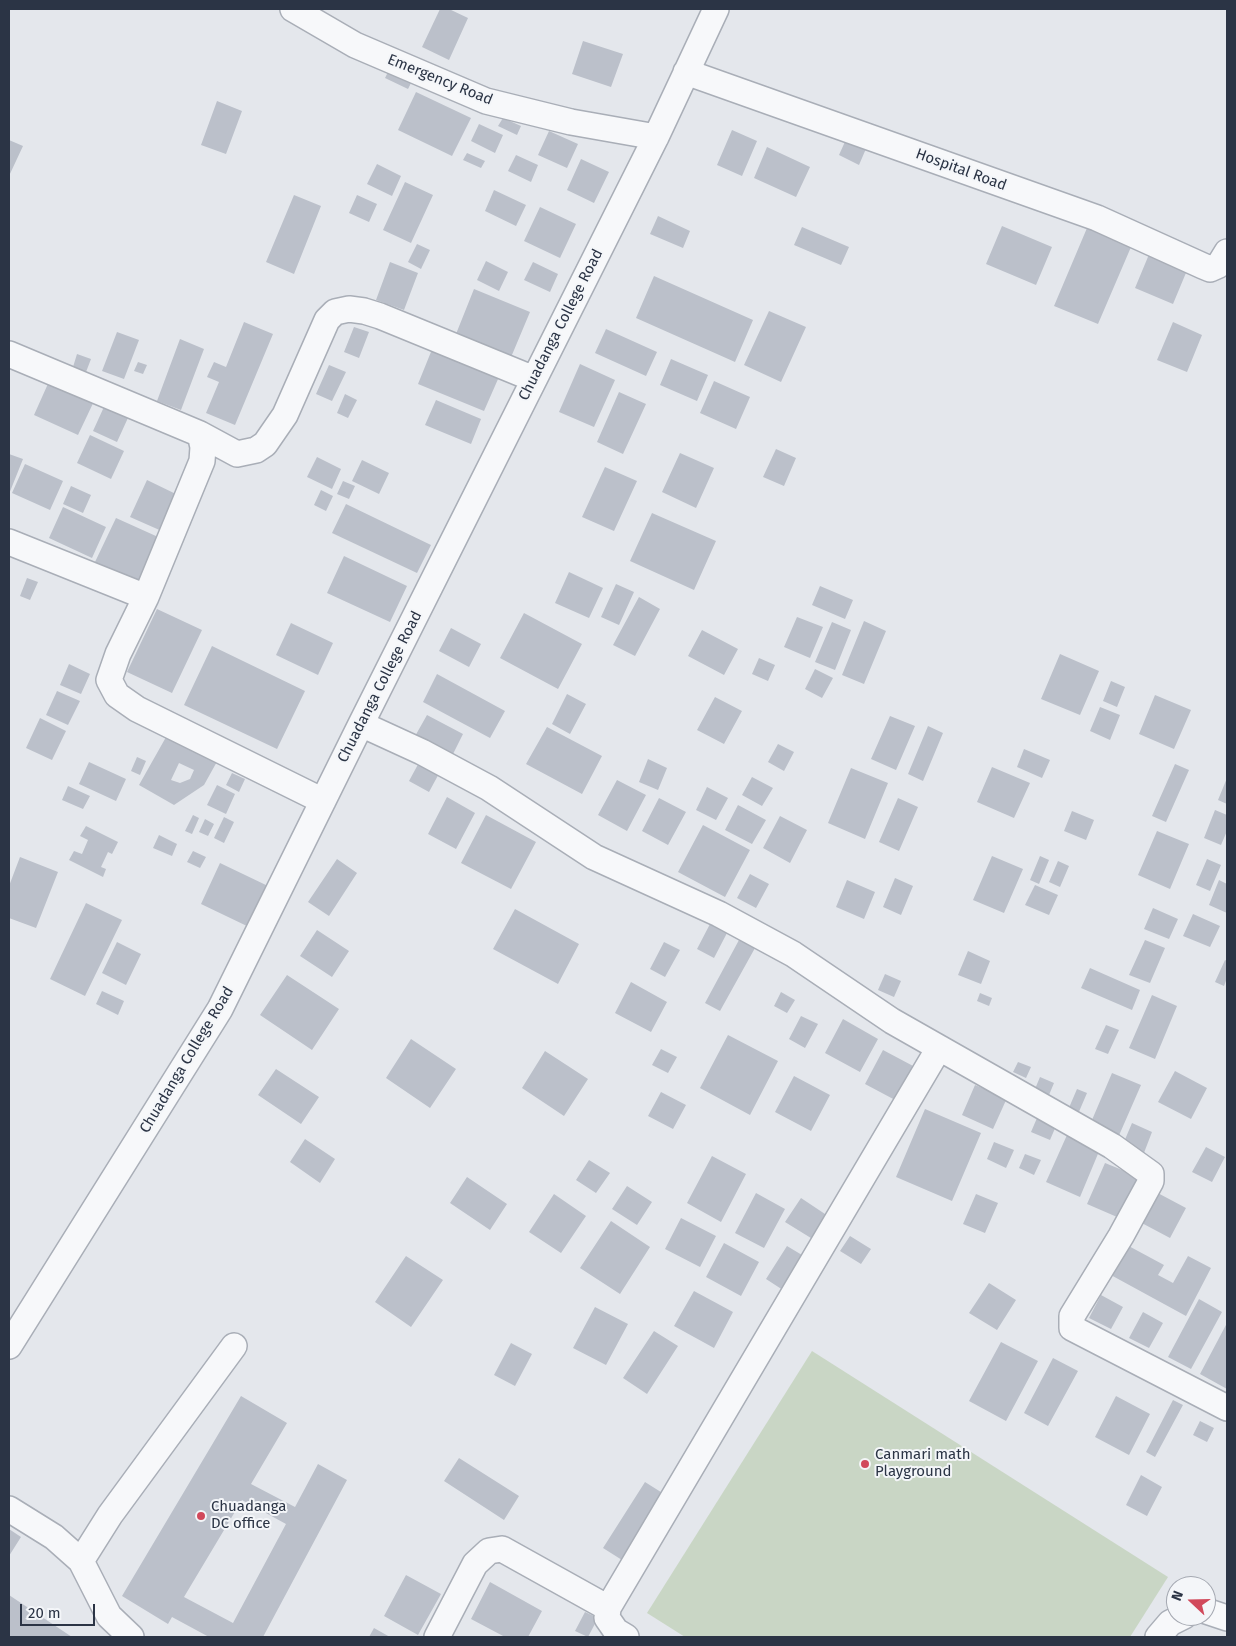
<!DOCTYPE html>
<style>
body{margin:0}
#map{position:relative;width:1236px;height:1646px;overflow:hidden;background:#e4e7ec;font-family:"Fira Sans",sans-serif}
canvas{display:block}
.frame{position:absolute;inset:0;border:10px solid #2b3445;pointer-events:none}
.north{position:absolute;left:1166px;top:1576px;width:50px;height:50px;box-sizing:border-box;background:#f4f6f9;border:1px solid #a4a8b1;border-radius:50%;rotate:291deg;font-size:14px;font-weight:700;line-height:20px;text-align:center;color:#2b3445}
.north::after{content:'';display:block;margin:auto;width:18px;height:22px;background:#d1495b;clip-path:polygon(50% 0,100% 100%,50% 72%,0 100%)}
.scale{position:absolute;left:20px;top:1604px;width:75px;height:22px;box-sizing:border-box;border:2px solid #2b3445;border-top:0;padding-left:6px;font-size:15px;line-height:18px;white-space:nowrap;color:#2b3445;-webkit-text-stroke:4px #f4f6f9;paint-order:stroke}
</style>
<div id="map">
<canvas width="1236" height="1646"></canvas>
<div class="frame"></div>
<div class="north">N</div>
<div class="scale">20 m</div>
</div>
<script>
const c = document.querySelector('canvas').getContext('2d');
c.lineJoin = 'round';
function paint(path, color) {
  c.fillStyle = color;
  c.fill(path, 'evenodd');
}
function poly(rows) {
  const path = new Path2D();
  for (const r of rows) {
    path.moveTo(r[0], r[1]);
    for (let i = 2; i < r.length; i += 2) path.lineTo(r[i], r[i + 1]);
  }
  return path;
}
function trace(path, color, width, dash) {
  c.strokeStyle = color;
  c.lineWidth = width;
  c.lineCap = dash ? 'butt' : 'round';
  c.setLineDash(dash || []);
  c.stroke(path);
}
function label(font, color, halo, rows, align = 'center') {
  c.font = font + ' "Fira Sans",sans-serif';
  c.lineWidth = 4;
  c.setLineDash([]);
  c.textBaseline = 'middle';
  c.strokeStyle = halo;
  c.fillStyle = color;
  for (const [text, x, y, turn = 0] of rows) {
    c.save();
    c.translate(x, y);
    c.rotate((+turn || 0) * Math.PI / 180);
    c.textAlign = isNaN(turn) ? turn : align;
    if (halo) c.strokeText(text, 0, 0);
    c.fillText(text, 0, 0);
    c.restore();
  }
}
paint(poly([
 [812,1351,1168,1577,1130,1637,685,1637,647,1613]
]), '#c9d6c5');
paint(poly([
 [440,9,449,9,468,18,449,60,422,47],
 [583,41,623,54,611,87,572,74],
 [391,66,414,77,408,89,385,78],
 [416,92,471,118,452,156,398,130],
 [217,101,242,111,226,154,201,145],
 [503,118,521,126,517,135,498,126],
 [479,124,503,135,495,153,471,141],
 [732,130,757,141,742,176,717,165],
 [549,131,578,144,567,168,538,155],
 [848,135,868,144,859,165,839,155],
 [9,140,23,146,9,176],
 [767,147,810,167,796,197,754,178],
 [467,153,485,161,481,168,463,160],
 [516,155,538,165,531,182,508,171],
 [581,159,609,172,594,203,567,190],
 [377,164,401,176,392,196,367,184],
 [405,182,433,195,411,243,383,230],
 [494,190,526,205,516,226,485,211],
 [294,195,321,206,294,274,266,262],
 [357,195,377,204,369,222,349,213],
 [540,207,576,224,560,258,524,241],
 [658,216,690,231,683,248,650,234],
 [1002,226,1052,247,1036,285,986,264],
 [802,227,849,247,841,265,794,245],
 [1087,228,1131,247,1098,324,1054,306],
 [417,244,430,250,421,269,408,262],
 [1150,252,1188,268,1173,304,1135,288],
 [486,261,508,272,499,291,477,280],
 [390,262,418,273,404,310,376,300],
 [533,262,558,274,550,292,524,280],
 [654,276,753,320,735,362,636,318],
 [474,289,530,312,509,362,454,339],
 [769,311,806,327,781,382,744,365],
 [244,322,273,334,235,425,206,413,219,382,207,377,214,362,226,367],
 [1173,322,1202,335,1187,372,1157,360],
 [354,327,369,332,359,358,344,352],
 [606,329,657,352,646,376,595,353],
 [117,332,139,340,124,379,102,371],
 [180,339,204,349,181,410,157,401],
 [435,342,502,370,484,411,418,384],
 [77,354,91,359,86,372,73,367],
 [671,359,708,375,697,401,660,385],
 [138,362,147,365,143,374,134,371],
 [580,364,615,380,594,427,559,412],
 [329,365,346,372,332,401,316,394],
 [51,377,96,397,78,435,34,415],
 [714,381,750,397,736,429,700,413],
 [619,392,646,404,623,454,597,442],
 [345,394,357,400,348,418,337,413],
 [108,398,132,409,117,442,93,431],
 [436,400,481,419,471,444,425,425],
 [90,435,124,451,111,479,77,463],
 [776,449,796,458,784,486,763,477],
 [680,453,714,468,696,508,662,492],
 [9,454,23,459,9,494],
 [317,457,341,469,332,489,307,477],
 [362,460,389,473,379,494,352,481],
 [25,464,63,481,50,510,12,493],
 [605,467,637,481,614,531,582,517],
 [147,480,180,496,164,532,130,517],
 [343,481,355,486,349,499,337,494],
 [71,486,91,495,83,513,63,504],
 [321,490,333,496,326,511,314,505],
 [346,504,431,545,417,573,332,533],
 [63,507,106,527,92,558,49,538],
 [652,513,716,541,694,590,630,561],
 [116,518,167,541,147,586,95,562],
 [344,556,407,586,390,622,327,593],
 [569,572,603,588,589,618,555,603],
 [27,578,38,582,30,600,20,596],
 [616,584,634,592,619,625,601,617],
 [820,586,853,600,845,619,812,605],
 [639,597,660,609,635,656,613,645],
 [157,609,202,630,172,693,127,672],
 [524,613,582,644,558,689,500,658],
 [797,617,823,627,810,658,784,647],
 [864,621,886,631,864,684,842,675],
 [832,622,851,630,835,670,815,662],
 [291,623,333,643,318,675,276,655],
 [451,628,481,644,469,667,439,651],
 [702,630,738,649,724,675,688,656],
 [212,646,305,691,277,749,184,705],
 [1060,654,1099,671,1080,715,1041,699],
 [759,658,775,665,768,681,752,674],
 [69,664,90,674,81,694,60,685],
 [815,669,833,678,822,698,805,689],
 [437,674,505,711,490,738,423,702],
 [1111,681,1125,687,1117,707,1103,701],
 [57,691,80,701,68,725,46,715],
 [567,694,586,704,570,734,552,724],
 [1155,695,1191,710,1174,749,1139,734],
 [715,697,742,711,724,744,697,730],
 [1100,707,1120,715,1110,740,1090,731],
 [427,715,463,734,451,758,414,738],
 [890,716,915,726,896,770,871,759],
 [40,718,66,731,52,760,26,748],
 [928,726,943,733,923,781,908,774],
 [547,727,602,756,582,794,526,764],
 [170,730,219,758,204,785,174,805,139,785],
 [179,763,194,770,190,779,180,783,171,780],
 [778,744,794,752,784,771,768,762],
 [1024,749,1050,760,1042,778,1017,767],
 [137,757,146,761,140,775,131,771],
 [422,757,442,768,429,792,409,781],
 [648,759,667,768,658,790,639,782],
 [89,762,126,779,116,801,79,784],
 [1175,764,1189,770,1166,822,1152,816],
 [992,767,1030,783,1014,818,977,802],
 [851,768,888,783,865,839,828,823],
 [232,773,245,779,239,792,226,785],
 [752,777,773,788,762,806,742,795],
 [1227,778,1227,804,1218,800],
 [617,780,646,795,627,831,598,815],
 [217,785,235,794,226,814,207,805],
 [68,786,90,796,83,809,62,800],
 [707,787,728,798,716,820,696,810],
 [447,797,475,813,456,849,428,834],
 [659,798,686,812,668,845,642,831],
 [898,798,918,807,899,851,879,842],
 [738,805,766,820,752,844,725,830],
 [1215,810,1227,815,1227,831,1221,845,1204,838],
 [1072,811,1094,820,1086,840,1064,831],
 [193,815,199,818,192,834,185,831],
 [486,815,536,842,511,889,461,863],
 [780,816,807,830,790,863,763,848],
 [224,817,234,822,224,843,214,838],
 [205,819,214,824,208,836,199,832],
 [703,825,750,850,725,897,678,872],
 [86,826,118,842,112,854,108,852,101,867,106,869,103,877,69,860,74,851,82,854,88,840,80,836],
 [1157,831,1189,844,1170,889,1138,875],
 [159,835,177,844,172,856,153,848],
 [193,851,206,857,200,868,187,862],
 [992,856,1023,869,1004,913,973,900],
 [1040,856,1049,860,1039,884,1030,880],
 [20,857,58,872,36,928,9,918,9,886],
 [337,859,357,873,329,916,308,902],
 [1207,859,1221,865,1210,891,1196,885],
 [1058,861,1069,866,1060,887,1049,882],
 [220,863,268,886,249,927,201,904],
 [750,874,769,884,756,908,737,898],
 [895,878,913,886,901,915,883,907],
 [847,880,875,892,864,919,836,907],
 [1219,880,1227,884,1227,913,1209,905],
 [1035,885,1058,895,1049,915,1025,905],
 [86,903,122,920,85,996,50,979],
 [1153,908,1178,919,1169,939,1144,929],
 [515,909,579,944,558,984,493,949],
 [1193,914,1220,926,1210,947,1183,936],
 [710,924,727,933,714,958,697,949],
 [317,930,349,951,332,977,300,956],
 [739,940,755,948,720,1011,705,1003],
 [1145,940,1165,948,1150,983,1129,975],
 [117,942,141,954,126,985,102,973],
 [664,942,680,950,665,977,650,969],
 [968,951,990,961,981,984,958,975],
 [1225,960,1227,961,1227,978,1224,986,1215,982],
 [1090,968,1140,990,1132,1010,1081,988],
 [885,974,901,981,894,997,878,990],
 [287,975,339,1009,312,1050,260,1015],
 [631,982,667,1002,651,1032,615,1013],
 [102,991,124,1001,118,1015,96,1004],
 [781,992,795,1000,787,1013,774,1006],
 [980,993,992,998,989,1006,977,1001],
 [1152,995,1177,1006,1155,1059,1129,1048],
 [801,1016,818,1024,805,1048,789,1039],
 [843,1019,878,1039,860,1072,825,1053],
 [1106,1025,1119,1030,1108,1054,1095,1049],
 [728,1035,778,1061,750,1115,700,1088],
 [411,1039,456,1069,430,1108,386,1078],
 [661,1049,677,1057,668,1073,652,1065],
 [883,1050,915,1067,897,1101,865,1084],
 [545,1051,588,1079,564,1116,522,1088],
 [1018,1062,1031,1067,1026,1078,1013,1072],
 [276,1069,319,1097,301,1124,258,1095],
 [1175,1071,1207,1088,1191,1119,1158,1102],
 [1112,1073,1141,1085,1117,1140,1089,1127],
 [794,1076,830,1095,811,1131,775,1112],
 [1040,1077,1054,1083,1049,1095,1035,1089],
 [975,1085,1007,1098,993,1129,962,1115],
 [1077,1089,1087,1093,1078,1114,1068,1110],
 [661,1092,686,1105,673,1129,648,1116],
 [925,1109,981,1133,952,1201,896,1177],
 [1037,1118,1056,1126,1050,1140,1031,1132],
 [1132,1123,1152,1132,1142,1158,1121,1149],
 [1067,1135,1100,1149,1080,1197,1046,1182],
 [305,1139,335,1159,320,1183,290,1162],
 [994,1142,1014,1150,1006,1168,987,1159],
 [1206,1147,1225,1157,1212,1182,1192,1172],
 [1025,1154,1041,1160,1034,1175,1019,1168],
 [712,1156,746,1174,721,1222,687,1203],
 [589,1160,610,1173,596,1193,576,1180],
 [1105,1163,1142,1178,1124,1220,1087,1204],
 [467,1177,507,1204,490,1230,450,1203],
 [627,1186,652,1202,637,1225,612,1209],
 [1154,1191,1186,1208,1170,1238,1138,1221],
 [756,1193,785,1209,764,1248,735,1233],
 [554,1194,586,1216,561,1253,529,1232],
 [976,1194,998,1203,985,1233,963,1224],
 [801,1198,834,1220,819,1243,785,1222],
 [681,1218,716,1236,700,1267,665,1249],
 [611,1221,650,1247,620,1294,580,1268],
 [850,1236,871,1249,861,1264,840,1251],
 [724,1243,759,1262,741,1296,706,1277],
 [1125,1244,1164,1265,1158,1275,1173,1283,1188,1256,1211,1268,1186,1316,1109,1274],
 [787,1246,807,1258,786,1292,766,1279],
 [406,1256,443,1280,411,1327,375,1302],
 [989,1283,1016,1300,997,1330,969,1313],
 [694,1291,733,1312,714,1348,674,1326],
 [1101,1295,1123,1307,1111,1329,1089,1318],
 [1199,1299,1222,1312,1191,1369,1168,1357],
 [595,1307,628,1324,606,1365,573,1348],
 [1143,1312,1163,1323,1149,1348,1129,1338],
 [1227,1323,1227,1389,1200,1374],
 [654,1331,678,1346,647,1394,623,1378],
 [1001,1342,1038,1361,1006,1421,969,1401],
 [511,1343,532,1354,515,1386,494,1375],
 [1053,1358,1078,1371,1048,1426,1024,1413],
 [241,1396,287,1423,251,1484,295,1507,318,1464,347,1480,263,1637,209,1637,172,1617,168,1624,122,1596],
 [242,1500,286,1524,233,1623,184,1597],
 [1116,1396,1150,1414,1129,1455,1095,1437],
 [1173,1400,1183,1405,1155,1457,1146,1452],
 [1200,1421,1214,1428,1207,1442,1193,1435],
 [459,1458,519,1496,504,1520,444,1481],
 [1141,1475,1162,1487,1147,1516,1126,1505],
 [645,1482,664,1494,622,1560,603,1548],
 [9,1529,21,1537,9,1556],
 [406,1575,441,1594,418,1635,384,1616],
 [490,1582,542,1611,528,1637,505,1637,471,1619],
 [9,1595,72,1637,9,1637],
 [585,1612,598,1618,588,1637,575,1631],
 [374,1628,390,1637,369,1637]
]), '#bbc0ca');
const street = poly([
 [293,9,355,45,486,101,571,122,656,137],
 [686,72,1097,218,1203,266,1210,269,1219,265,1227,252],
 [9,354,200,434,203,447,202,461,146,597,118,654,109,680,117,695,137,709,323,801],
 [200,434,237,454,256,450,265,444,285,415,327,320,335,312,349,309,364,311,380,316,534,379],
 [9,542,146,597],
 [361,724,422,752,489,788,594,857,719,914,793,954,892,1021,1112,1146,1151,1174,1151,1181,1121,1236,1072,1316,1072,1328,1227,1408],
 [9,1346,220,1009,361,724,656,137,716,9],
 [9,1509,54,1537,81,1561,110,1515,234,1346],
 [81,1561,109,1616,131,1637],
 [1206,1611,1227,1618],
 [437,1637,475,1564,489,1551,502,1549,608,1608],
 [626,1637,616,1631,607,1618,608,1608,939,1048],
 [1158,1637,1170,1623,1184,1616]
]);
trace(street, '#a9aeb7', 28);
trace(street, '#f7f8fa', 25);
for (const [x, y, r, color] of [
 [865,1464,5,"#d1495b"],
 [201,1516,5,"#d1495b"]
]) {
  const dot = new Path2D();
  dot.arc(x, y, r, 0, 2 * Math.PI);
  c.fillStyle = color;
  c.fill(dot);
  trace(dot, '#f4f6f9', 2);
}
label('15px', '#2b3445', '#f4f6f9', [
 ["Emergency Road",440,80,22],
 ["Hospital Road",961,170,20],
 ["Chuadanga College Road",561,325,-63],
 ["Chuadanga College Road",380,687,-63],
 ["Chuadanga College Road",187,1060,-59]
]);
label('15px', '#2b3445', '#f4f6f9', [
 ["Canmari math",875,1455],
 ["Playground",875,1472],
 ["Chuadanga",211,1507],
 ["DC office",211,1524]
], 'left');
</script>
